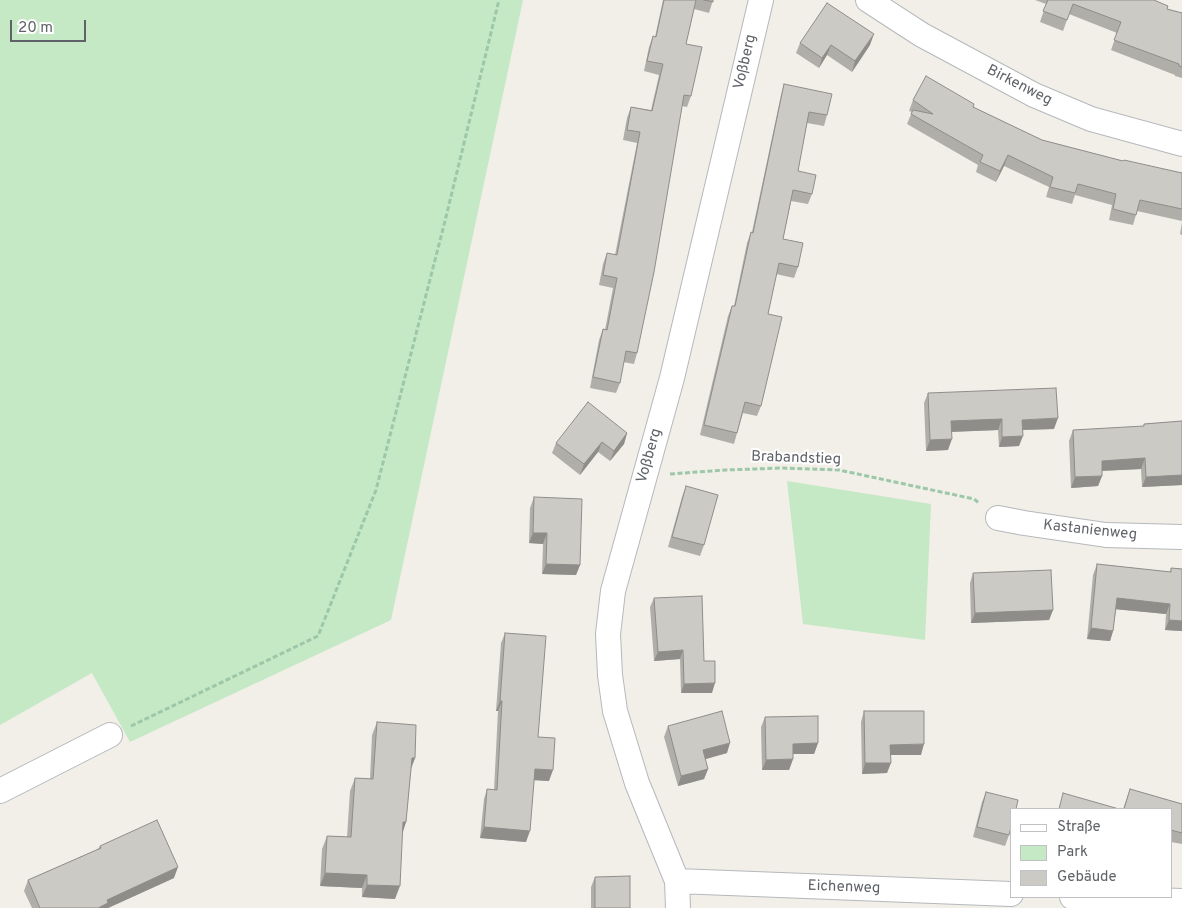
<!DOCTYPE html>
<meta charset="utf-8">
<style>
body{margin:0}
#map{position:relative;width:1182px;height:908px;overflow:hidden;background:#f1efe8;font-family:Overpass,sans-serif}
canvas{display:block}
.legend{position:absolute;left:1010px;top:808px;width:162px;height:90px;box-sizing:border-box;background:#fff;border:1px solid #bfc1c3;margin:0;padding:6px 9px;list-style:none;font-size:15px;color:#5f6368}
.legend li{display:flex;align-items:center;gap:10px;height:25px}
.legend b{width:25px;border:1px solid #bfc1c3}
.scale{position:absolute;left:10px;top:20px;width:76px;height:22px;box-sizing:border-box;border:2px solid #5f6368;border-top:0;padding-left:6px;font-size:15px;line-height:18px;white-space:nowrap;color:#5f6368;-webkit-text-stroke:4px #fff;paint-order:stroke}
</style>
<div id="map">
<canvas width="1182" height="908"></canvas>
<ul class="legend">
<li><b style="height:6px;background:#fff"></b>Straße</li>
<li><b style="height:14px;background:#c5e8c5"></b>Park</li>
<li><b style="height:14px;background:#cccac5"></b>Gebäude</li>
</ul>
<div class="scale">20 m</div>
</div>
<script>
const c = document.querySelector('canvas').getContext('2d');
c.lineJoin = 'round';
function paint(path, color) {
  c.fillStyle = color;
  c.fill(path, 'evenodd');
}
function poly(rows) {
  const path = new Path2D();
  for (const r of rows) {
    path.moveTo(r[0], r[1]);
    for (let i = 2; i < r.length; i += 2) path.lineTo(r[i], r[i + 1]);
  }
  return path;
}
function trace(path, color, width, dash) {
  c.strokeStyle = color;
  c.lineWidth = width;
  c.lineCap = dash ? 'butt' : 'round';
  c.setLineDash(dash || []);
  c.stroke(path);
}
function label(font, color, halo, rows, align = 'center') {
  c.font = font + ' Overpass,sans-serif';
  c.lineWidth = 4;
  c.setLineDash([]);
  c.textBaseline = 'middle';
  c.strokeStyle = halo;
  c.fillStyle = color;
  for (const [text, x, y, turn = 0] of rows) {
    c.save();
    c.translate(x, y);
    c.rotate((+turn || 0) * Math.PI / 180);
    c.textAlign = isNaN(turn) ? turn : align;
    if (halo) c.strokeText(text, 0, 0);
    c.fillText(text, 0, 0);
    c.restore();
  }
}
paint(poly([
 [0,0,523,0,391,620,130,742,92,673,0,725],
 [787,481,931,504,925,640,803,624]
]), '#c5e8c5');
const minor = poly([
 [868,0,922,35,1034,95,1091,119,1182,144],
 [998,518,1024,523,1106,535,1182,537],
 [0,791,110,735],
 [677,881,1011,894],
 [1072,897,1182,901],
 [678,908,677,881,637,783,615,711,610,675,608,634,613,591,672,378,761,0]
]);
trace(minor, '#b5b8bc', 26);
trace(poly([
 [670,474,725,470,783,468,839,470,974,499,979,503],
 [131,726,318,636,376,490,444,225,499,0]
]), '#9cc7a9', 3, [5, 2.5]);
trace(minor, '#fff', 24);
paint(poly([
 [663,0,713,0,709,13,694,9,686,44,691,96,687,107,682,106,637,353,634,364,623,362,620,383,616,393,590,388,599,340,603,329,605,330,613,288,599,285,603,264,607,253,615,255,637,143,623,140,627,118,631,107,651,110,659,75,644,71,649,47,653,36,655,37],
 [1035,0,1154,0,1167,9,1182,13,1182,78,1175,76,1175,75,1111,50,1117,33,1069,14,1063,31,1040,22,1046,4],
 [800,43,870,45,852,72,827,55,819,68,796,53],
 [784,84,827,115,824,126,807,123,798,171,812,194,808,204,791,201,783,239,798,267,794,278,776,274,768,314,761,406,757,416,743,413,737,433,734,444,700,435,728,316,732,306,734,306,747,243,751,232,752,232,781,95],
 [913,100,974,104,973,107,1042,140,1123,161,1182,173,1182,221,1137,211,1133,225,1109,220,1112,205,1075,195,1072,204,1046,197,1049,187,1004,166,996,182,976,172,978,165,907,124,912,112,909,111],
 [1182,222,1182,235,1180,234],
 [928,393,1054,429,1023,430,1019,446,999,447,998,430,951,432,948,450,926,451,924,403],
 [1182,421,1182,485,1142,487,1141,469,1102,471,1102,476,1098,486,1071,488,1069,441,1073,430,1143,427,1144,424],
 [627,433,624,444,610,461,598,452,580,475,552,453,556,443],
 [686,486,704,545,700,556,668,547,682,497],
 [534,497,580,565,576,575,542,574,543,544,529,543,530,508],
 [1097,564,1170,572,1171,568,1182,569,1182,631,1165,630,1166,614,1116,609,1113,631,1110,641,1087,639,1093,575],
 [973,573,1053,610,1049,620,971,623,970,583],
 [654,598,704,661,712,693,681,693,680,659,654,661,650,607],
 [505,633,538,737,549,781,534,780,526,842,480,838,484,799,487,789,494,790,498,711,496,711,501,643],
 [864,711,921,755,890,755,887,773,862,774,861,722],
 [765,717,818,743,814,754,793,754,793,759,789,770,762,770,761,727],
 [377,722,415,758,411,769,406,822,402,833,395,899,362,897,362,888,320,886,322,849,327,836,347,837,350,791,355,778,370,779,372,735],
 [668,726,727,753,705,759,708,769,704,779,678,786,664,737],
 [1130,789,1182,804,1182,844,1171,842,1171,809,1123,809],
 [986,792,1009,835,1005,846,973,837,982,802],
 [100,846,174,878,108,908,32,908,24,891,28,880,98,849],
 [595,877,630,908,591,908,591,887]
]), '#afaea9');
paint(poly([
 [874,34,870,45,852,72,855,61],
 [831,45,827,55,819,68,822,58],
 [1008,155,1004,166,996,182,1000,171],
 [1058,418,1054,429,1018,430,1022,420],
 [1002,419,998,430,947,432,951,421],
 [627,433,624,444,610,461,614,451],
 [1023,436,1019,446,999,447,1002,437],
 [952,439,948,450,926,451,930,440],
 [602,442,598,452,580,475,584,464],
 [1145,458,1141,469,1098,471,1102,461],
 [1182,475,1182,485,1142,487,1146,477],
 [1102,476,1098,486,1071,488,1075,477],
 [533,533,547,533,543,544,529,543],
 [546,564,580,565,576,575,542,574],
 [1117,598,1170,604,1166,614,1113,609],
 [1053,610,1049,620,971,623,975,613],
 [1169,620,1182,621,1182,631,1165,630],
 [1091,628,1113,631,1110,641,1087,639],
 [683,650,680,659,654,661,658,652],
 [715,683,712,693,681,693,684,684],
 [500,701,502,701,498,711,496,711],
 [730,743,727,753,699,761,703,750],
 [818,743,814,754,789,754,793,744],
 [924,744,921,755,886,755,890,745],
 [412,758,415,758,410,771],
 [793,759,789,770,762,770,766,760],
 [865,763,891,763,887,773,862,774],
 [535,769,553,770,549,781,531,780],
 [708,769,704,779,678,786,681,776],
 [403,822,406,822,402,835],
 [484,827,530,831,526,842,480,838],
 [178,867,174,878,108,908,98,908,107,900],
 [325,873,367,875,362,888,320,886],
 [367,885,400,886,395,899,362,897]
]), '#8f8d8a');
const building = poly([
 [664,0,696,0,686,44,702,47,691,96,684,95,654,272,637,353,626,351,620,383,593,377,603,329,607,330,617,278,603,275,607,253,617,255,640,132,627,130,631,107,652,111,663,64,647,61,653,36,656,37,664,0],
 [704,0,713,0,713,2,704,0],
 [1048,0,1154,0,1168,6,1167,9,1182,13,1182,67,1179,66,1179,64,1114,40,1121,22,1073,4,1067,20,1043,11,1048,0],
 [827,3,874,34,855,61,831,45,822,58,800,43,827,3],
 [926,76,974,104,973,107,1042,140,1123,161,1124,160,1182,173,1182,209,1140,200,1136,215,1113,209,1116,194,1078,184,1075,193,1050,187,1053,177,1008,155,1000,171,980,162,983,155,911,114,913,110,933,114,913,100,926,76],
 [784,84,832,94,827,115,809,112,798,171,816,175,812,194,793,190,783,239,803,243,798,267,779,263,768,314,782,317,761,406,745,402,737,433,704,425,732,306,735,306,751,232,753,233,784,84],
 [1056,388,1058,418,1022,420,1023,436,1002,437,1002,419,951,421,952,439,930,440,928,393,1056,388],
 [588,402,627,433,614,451,602,442,584,464,556,443,588,402],
 [1182,421,1182,475,1146,477,1145,458,1102,461,1102,476,1075,477,1073,430,1144,426,1144,424,1182,421],
 [686,486,718,495,704,545,672,537,686,486],
 [534,497,582,499,580,565,546,564,547,533,533,533,534,497],
 [1097,564,1171,572,1171,568,1182,569,1182,621,1169,620,1170,604,1117,598,1113,631,1091,628,1097,564],
 [1051,570,1053,610,975,613,973,573,1051,570],
 [702,596,704,661,715,661,715,683,684,684,683,650,658,652,654,598,702,596],
 [505,633,546,636,538,737,555,738,553,770,535,769,530,831,484,827,487,789,497,790,502,701,500,701,505,633],
 [722,711,730,743,703,750,708,769,681,776,668,726,722,711],
 [864,711,924,711,924,744,890,745,891,763,865,763,864,711],
 [818,716,818,743,793,744,793,759,766,760,765,717,818,716],
 [377,722,416,725,415,758,412,758,406,822,403,822,400,886,367,885,367,875,325,873,327,836,351,837,355,778,373,779,377,722],
 [1130,789,1182,804,1182,833,1171,830,1171,809,1124,809,1130,789],
 [986,792,1018,800,1016,809,1011,809,1011,827,1009,835,977,827,986,792],
 [1063,793,1119,809,1059,809,1063,793],
 [157,820,178,867,107,900,108,903,98,908,40,908,28,880,101,848,100,846,157,820],
 [630,876,630,908,595,908,595,877,630,876]
]);
paint(building, '#cccac5');
trace(building, '#8f8d8a', 1);
label('15px', '#5f6368', '#fff', [
 ["Voßberg",746,62,-77],
 ["Birkenweg",1019,86,27],
 ["Voßberg",650,456,-74],
 ["Brabandstieg",796,459,2],
 ["Kastanienweg",1090,531,6],
 ["Eichenweg",844,888,2]
]);
</script>
